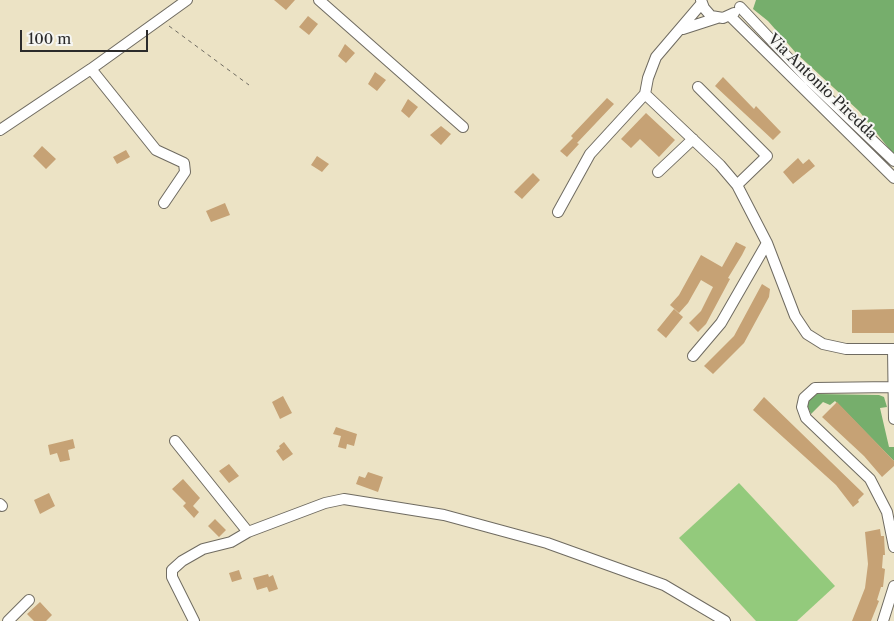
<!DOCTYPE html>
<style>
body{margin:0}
#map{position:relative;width:894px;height:621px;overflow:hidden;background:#ece3c5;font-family:"Libre Caslon Text",serif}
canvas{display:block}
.scale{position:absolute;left:20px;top:30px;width:128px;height:22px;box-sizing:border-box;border:2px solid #2b2b2b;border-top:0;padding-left:6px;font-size:15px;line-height:18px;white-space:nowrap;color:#2b2b2b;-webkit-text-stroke:4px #f6f6f2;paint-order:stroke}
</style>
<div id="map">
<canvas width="894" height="621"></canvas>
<div class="scale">100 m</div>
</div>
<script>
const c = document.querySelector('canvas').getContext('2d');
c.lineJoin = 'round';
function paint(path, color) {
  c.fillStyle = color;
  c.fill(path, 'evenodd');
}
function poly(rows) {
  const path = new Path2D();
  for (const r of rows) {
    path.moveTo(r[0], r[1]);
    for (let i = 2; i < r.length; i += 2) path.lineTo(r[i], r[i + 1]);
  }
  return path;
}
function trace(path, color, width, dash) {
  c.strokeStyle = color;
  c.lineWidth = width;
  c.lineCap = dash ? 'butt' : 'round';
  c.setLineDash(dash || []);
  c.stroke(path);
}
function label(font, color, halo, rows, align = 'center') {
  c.font = font + ' "Libre Caslon Text",serif';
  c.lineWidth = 4;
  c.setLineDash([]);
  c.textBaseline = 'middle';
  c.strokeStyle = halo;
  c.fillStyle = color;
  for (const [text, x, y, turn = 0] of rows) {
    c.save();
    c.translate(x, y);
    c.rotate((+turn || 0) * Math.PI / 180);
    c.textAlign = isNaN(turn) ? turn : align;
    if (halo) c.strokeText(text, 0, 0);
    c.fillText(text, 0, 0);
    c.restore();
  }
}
paint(poly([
 [739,483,835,586,797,621,756,621,679,538]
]), '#93ca7c');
paint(poly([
 [756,0,894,0,894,155,859,111,796,53,768,21,753,9],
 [817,394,879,395,884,397,887,407,880,408,889,447,894,447,894,461,835,401,830,405,823,402,811,414,807,405,809,400]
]), '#76ae6c');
paint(poly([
 [274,0,295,0,286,10],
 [308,16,318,24,309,35,299,27],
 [345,44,355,53,346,63,338,56],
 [375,72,386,80,377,91,368,84],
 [723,77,754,109,756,106,781,132,773,140,715,86],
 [607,98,614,104,577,143,579,144,567,157,560,151,573,138,571,136],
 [408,99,418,107,409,118,401,111],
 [646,113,675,140,659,157,640,139,631,148,621,139],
 [441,126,451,134,441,145,430,135],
 [42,146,56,159,46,169,33,156],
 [126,150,130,157,117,164,113,157],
 [317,156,329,164,322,172,311,165],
 [798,158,803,164,809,159,815,166,793,184,783,172],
 [533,173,540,180,522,199,514,192],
 [225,203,230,215,211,222,206,211],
 [736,242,746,247,742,255,728,278,730,279,706,324,698,332,689,323,701,311,713,287,701,280,688,303,679,313,670,305,679,295,701,255,722,267],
 [762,284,770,289,769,297,744,343,713,374,704,366,734,336],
 [674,309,683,317,666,338,657,330],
 [894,309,894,333,852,333,852,310],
 [283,396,292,413,280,419,272,402],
 [764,397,864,494,858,500,859,502,853,507,836,485,753,410],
 [837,402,894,461,894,466,882,477,864,456,822,417],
 [336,427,357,434,354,446,347,444,346,449,338,447,341,436,333,434],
 [73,439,75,448,68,450,70,460,60,462,57,453,50,455,48,445],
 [284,442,293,454,283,461,276,451,280,448,279,446],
 [229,464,239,476,229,483,219,471],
 [368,472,383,477,378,492,356,484,359,476,365,478],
 [183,479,200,498,193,506,199,512,194,518,183,506,186,503,172,489],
 [49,493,55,506,40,514,34,500],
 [215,519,226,530,219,537,208,526],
 [880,529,881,536,884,536,885,555,883,555,882,568,885,569,883,587,881,587,877,600,879,601,871,621,852,621,865,588,868,564,865,532],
 [239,570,242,579,232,582,229,573],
 [268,574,269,577,273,575,278,589,269,592,267,587,257,590,253,578],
 [40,602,52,615,46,621,34,621,27,614]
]), '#c6a275');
const minor = poly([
 [319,0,463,127],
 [701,0,704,8,711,16,723,18,734,13],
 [702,3,656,57,648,78,645,94,720,165,737,185,767,243,795,316,807,334,823,344,846,349,894,349],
 [740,7,810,81,894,161],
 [730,16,894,178],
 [683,29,717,18],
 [91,69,156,150,184,163,185,172,164,203],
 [698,87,767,156,737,185],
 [0,130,91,69,187,0],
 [658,172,693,139],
 [558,212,590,154,645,94],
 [893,349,894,419],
 [693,356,721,323,767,243],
 [893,387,815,388,804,398,802,407,806,418,870,479,887,512,894,547],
 [175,441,248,532],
 [0,504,2,506],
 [8,621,29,600],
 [194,621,172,577,172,570,182,561,203,549,231,542,248,532,325,503,344,499,444,515,547,543,664,585,725,621],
 [883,621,894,586]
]);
trace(minor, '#6f6b61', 12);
trace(poly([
 [169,26,249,85]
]), '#6f6b61', 1, [4, 4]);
trace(minor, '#fff', 10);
label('15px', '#2b2b2b', '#f6f6f2', [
 ["Via Antonio Piredda",822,87,44]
]);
</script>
